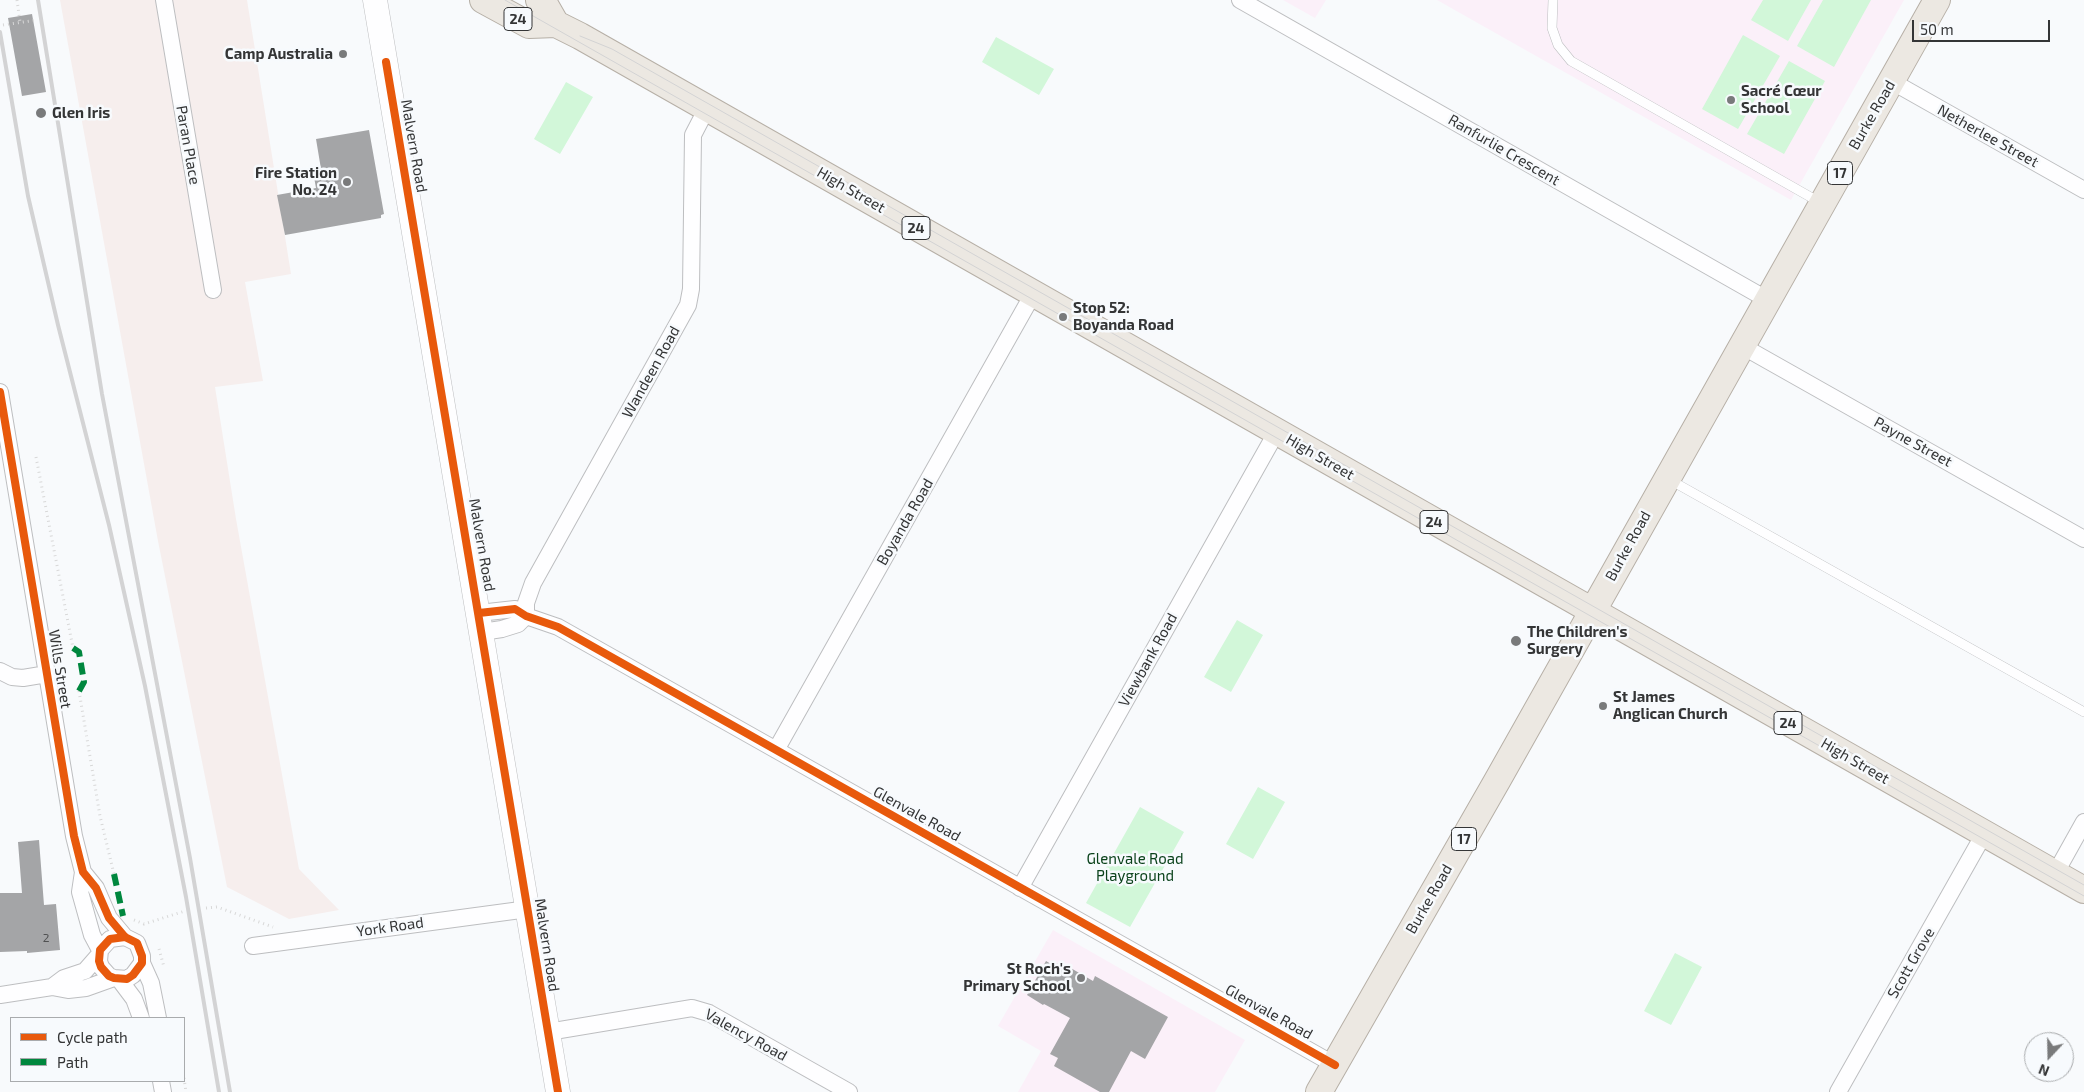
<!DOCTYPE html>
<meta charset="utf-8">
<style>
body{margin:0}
#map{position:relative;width:2084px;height:1092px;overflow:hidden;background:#f8fafc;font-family:"Exo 2",sans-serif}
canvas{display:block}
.legend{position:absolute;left:10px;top:1017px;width:175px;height:65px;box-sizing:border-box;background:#f7fafd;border:1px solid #a9abad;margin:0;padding:6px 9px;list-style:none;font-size:15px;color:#343536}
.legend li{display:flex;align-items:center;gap:10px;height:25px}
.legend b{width:25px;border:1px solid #a9abad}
.north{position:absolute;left:2024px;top:1032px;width:50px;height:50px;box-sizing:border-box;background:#f7fafd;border:1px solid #a9abad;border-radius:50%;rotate:201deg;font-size:14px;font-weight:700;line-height:20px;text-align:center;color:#343536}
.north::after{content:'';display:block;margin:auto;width:18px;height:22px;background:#797a7b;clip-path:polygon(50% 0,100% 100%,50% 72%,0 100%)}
.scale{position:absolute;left:1912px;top:20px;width:138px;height:22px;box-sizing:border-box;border:2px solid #343536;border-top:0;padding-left:6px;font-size:15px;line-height:18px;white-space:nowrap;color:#343536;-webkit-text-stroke:4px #f7fafd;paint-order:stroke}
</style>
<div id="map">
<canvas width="2084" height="1092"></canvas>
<ul class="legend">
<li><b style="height:6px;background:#e8590c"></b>Cycle path</li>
<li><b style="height:6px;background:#00873e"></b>Path</li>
</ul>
<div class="north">N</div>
<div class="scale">50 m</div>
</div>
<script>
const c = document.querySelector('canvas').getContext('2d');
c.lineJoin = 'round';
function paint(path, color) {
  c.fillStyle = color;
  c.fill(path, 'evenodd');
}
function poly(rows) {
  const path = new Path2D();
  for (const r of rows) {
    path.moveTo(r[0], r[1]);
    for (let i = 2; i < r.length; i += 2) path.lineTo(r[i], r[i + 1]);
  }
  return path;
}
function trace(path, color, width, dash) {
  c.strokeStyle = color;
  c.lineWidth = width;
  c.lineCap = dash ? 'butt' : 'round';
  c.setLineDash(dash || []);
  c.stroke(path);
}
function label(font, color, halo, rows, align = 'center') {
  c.font = font + ' "Exo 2",sans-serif';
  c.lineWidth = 5;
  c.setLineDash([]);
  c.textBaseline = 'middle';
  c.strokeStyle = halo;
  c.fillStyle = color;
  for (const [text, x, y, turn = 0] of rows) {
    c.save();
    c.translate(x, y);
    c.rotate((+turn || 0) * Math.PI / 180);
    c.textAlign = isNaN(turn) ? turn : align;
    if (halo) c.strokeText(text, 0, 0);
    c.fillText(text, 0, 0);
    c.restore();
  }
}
paint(poly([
 [60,0,247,0,291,274,245,282,263,381,215,387,236,519,299,869,339,910,289,919,227,887,158,541]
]), '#f6eeed');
paint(poly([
 [1283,0,1326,0,1315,18],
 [1437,0,1904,0,1791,200],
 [1053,930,1245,1040,1215,1092,1018,1092,1041,1051,998,1026]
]), '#fbf0f9');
paint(poly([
 [1763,0,1811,0,1788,41,1751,20],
 [1823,0,1871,0,1834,67,1797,46],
 [1743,35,1780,56,1738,129,1702,109],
 [996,37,1054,69,1039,95,982,62],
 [1789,61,1825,81,1784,154,1747,134],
 [566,82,593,97,560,154,534,139],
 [1237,620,1263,635,1231,692,1204,677],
 [1258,787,1285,802,1253,859,1226,844],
 [1140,807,1184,832,1130,927,1086,903],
 [1675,953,1702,967,1671,1025,1644,1011]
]), '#d2f7d9');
paint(poly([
 [32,14,46,92,22,96,8,18],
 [369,130,384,214,381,215,381,218,285,235,277,195,316,188,314,177,322,175,316,139],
 [39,840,44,905,56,904,60,950,27,953,27,951,0,952,0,893,22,893,18,842],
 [1046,961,1051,964,1052,961,1068,969,1069,967,1093,981,1095,976,1168,1017,1145,1059,1131,1051,1109,1092,1100,1092,1054,1066,1058,1058,1050,1054,1070,1018,1044,1004,1043,1005,1027,995]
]), '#a4a5a7');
const lane = poly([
 [1553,0,1552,28,1558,45,1571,61,1821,203],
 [1670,480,2084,712]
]);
const street = poly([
 [164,0,213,290],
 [1240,0,1768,300],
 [1891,81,2084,190],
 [1742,346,2084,539],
 [0,392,74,836,83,872,96,888,109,918,125,937,137,943,142,956,142,963,133,975,127,979,114,978,109,976,101,967,99,961,100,950,110,939,125,937],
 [479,613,515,609,526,616,558,627,1335,1065],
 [526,616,526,603,533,583,688,305,691,289,693,135,707,108],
 [482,632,502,629,518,624,526,616],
 [0,671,12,677,23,678,47,674],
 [776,750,1033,294],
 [83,872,80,892,92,935,100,950],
 [2055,874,2084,822],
 [1020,888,1276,433],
 [253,946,528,909],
 [142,963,151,983,158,1018],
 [119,979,134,999,141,1018],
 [52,987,64,978,85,971,99,955],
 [0,995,52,987,68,990,86,988,114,978],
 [548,1032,692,1008,709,1013,849,1092],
 [161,1081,163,1092],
 [1838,1092,1984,834]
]);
const secondary = poly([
 [375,0,558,1092]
]);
const primary = poly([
 [483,0,529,25,556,24,580,36,2084,890],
 [539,0,544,3,556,24],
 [1319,1092,1497,781,1937,0]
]);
trace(lane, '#bdbec0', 10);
trace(street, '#bdbec0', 18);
trace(secondary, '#bdbec0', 25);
trace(primary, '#b6afa6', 28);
trace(poly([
 [17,0,20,22],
 [3,25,37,20],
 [36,457,73,648],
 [79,691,100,816,114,874],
 [206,908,217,907,273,927],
 [134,920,144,924,185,911],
 [159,949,164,967],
 [184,1078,186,1092]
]), '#d8d8d8', 3, [1, 4]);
trace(lane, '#fefeff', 9);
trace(street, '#fefeff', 16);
trace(secondary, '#fefeff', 24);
trace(primary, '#ece8e2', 26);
trace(poly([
 [505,0,2084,896],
 [580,36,612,49,2084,885]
]), '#d3d3d4', 1);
trace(poly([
 [38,0,102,394,190,858,230,1092],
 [0,32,28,196,58,325,109,525,145,686,186,897,219,1092]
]), '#d3d3d4', 4);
trace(poly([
 [73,648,79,652,84,682,79,691],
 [114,874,123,916]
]), '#00873e', 6, [12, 6]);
trace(poly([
 [386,62,558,1092],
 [0,392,74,836,83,872,96,888,109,918,125,937,137,943,142,956,142,963,133,975,127,979,114,978,109,976,101,967,99,961,100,950,110,939,125,937],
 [479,613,515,609,526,616,558,627,1335,1065]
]), '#e8590c', 8);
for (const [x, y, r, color] of [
 [343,54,5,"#797a7b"],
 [1731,100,5,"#797a7b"],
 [41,113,6,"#797a7b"],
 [347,182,5,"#797a7b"],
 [1063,317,5,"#797a7b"],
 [1516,641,6,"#797a7b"],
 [1603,706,5,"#797a7b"],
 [1081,978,5,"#797a7b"]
]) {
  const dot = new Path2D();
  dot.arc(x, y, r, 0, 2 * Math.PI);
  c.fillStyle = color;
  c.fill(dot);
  trace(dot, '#f7fafd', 2);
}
label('12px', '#505152', null, [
 ["2",46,938]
]);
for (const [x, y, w] of [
 [518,19,28],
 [1840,173,25],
 [916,228,28],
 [1434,522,28],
 [1788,723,28],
 [1464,839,25]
]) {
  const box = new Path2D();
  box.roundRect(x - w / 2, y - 11.5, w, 23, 4);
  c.fillStyle = '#f7fafd';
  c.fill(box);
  trace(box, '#343536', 1);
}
label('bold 14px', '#343536', null, [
 ["24",518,19],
 ["17",1840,173],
 ["24",916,228],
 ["24",1434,522],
 ["24",1788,723],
 ["17",1464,839]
]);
label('bold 15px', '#343536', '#f7fafd', [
 ["Camp Australia",333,54,"right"],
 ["Sacré Cœur",1741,91],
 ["School",1741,108],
 ["Glen Iris",52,113],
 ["Fire Station",337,173,"right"],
 ["No. 24",337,190,"right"],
 ["Stop 52:",1073,308],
 ["Boyanda Road",1073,325],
 ["The Children's",1527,632],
 ["Surgery",1527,649],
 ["St James",1613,697],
 ["Anglican Church",1613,714],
 ["St Roch's",1071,969,"right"],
 ["Primary School",1071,986,"right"]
], 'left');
label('15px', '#343536', '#f7fafd', [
 ["Burke Road",1872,115,-60],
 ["Netherlee Street",1988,136,29],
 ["Paran Place",188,145,80],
 ["Malvern Road",414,146,80],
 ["Ranfurlie Crescent",1504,150,30],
 ["High Street",851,190,30],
 ["Wandeen Road",651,372,-61],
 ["Payne Street",1913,442,29],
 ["High Street",1320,457,30],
 ["Boyanda Road",905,522,-60],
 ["Malvern Road",482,545,80],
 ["Burke Road",1628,546,-61],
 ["Viewbank Road",1148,660,-61],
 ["Wills Street",60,669,81],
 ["High Street",1855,761,30],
 ["Glenvale Road",917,814,29],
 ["Burke Road",1429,899,-60],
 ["York Road",390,927,-8],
 ["Malvern Road",547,945,81],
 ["Scott Grove",1911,963,-60],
 ["Glenvale Road",1269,1012,29],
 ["Valency Road",746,1035,29]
]);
label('15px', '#0b421b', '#f7fafd', [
 ["Glenvale Road",1135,859],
 ["Playground",1135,876]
]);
</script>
